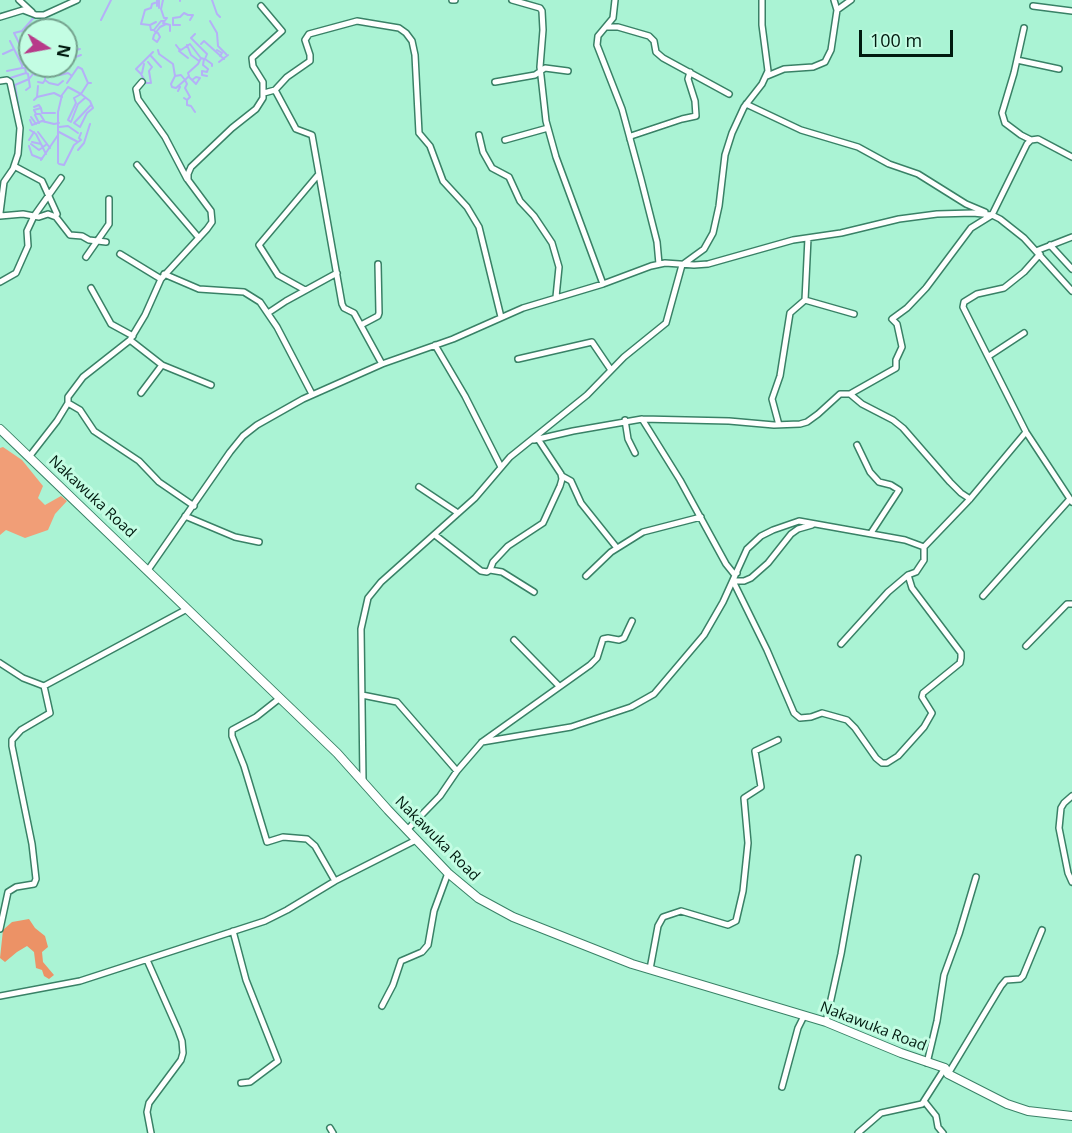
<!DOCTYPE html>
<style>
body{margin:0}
#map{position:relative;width:1072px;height:1133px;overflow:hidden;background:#aaf3d4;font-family:"Open Sans",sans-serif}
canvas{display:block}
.north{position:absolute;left:18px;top:18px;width:60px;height:60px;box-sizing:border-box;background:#c3fde3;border:2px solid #75a28e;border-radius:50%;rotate:101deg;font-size:16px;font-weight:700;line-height:24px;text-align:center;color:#001a0f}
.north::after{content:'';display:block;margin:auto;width:21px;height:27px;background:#b73a89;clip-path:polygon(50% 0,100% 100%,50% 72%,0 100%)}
.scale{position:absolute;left:859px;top:30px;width:94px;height:27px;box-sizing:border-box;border:3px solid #001a0f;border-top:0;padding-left:8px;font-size:18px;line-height:21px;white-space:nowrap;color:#001a0f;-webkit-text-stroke:4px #c3fde3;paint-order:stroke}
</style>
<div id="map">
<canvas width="1072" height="1133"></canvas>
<div class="north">N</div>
<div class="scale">100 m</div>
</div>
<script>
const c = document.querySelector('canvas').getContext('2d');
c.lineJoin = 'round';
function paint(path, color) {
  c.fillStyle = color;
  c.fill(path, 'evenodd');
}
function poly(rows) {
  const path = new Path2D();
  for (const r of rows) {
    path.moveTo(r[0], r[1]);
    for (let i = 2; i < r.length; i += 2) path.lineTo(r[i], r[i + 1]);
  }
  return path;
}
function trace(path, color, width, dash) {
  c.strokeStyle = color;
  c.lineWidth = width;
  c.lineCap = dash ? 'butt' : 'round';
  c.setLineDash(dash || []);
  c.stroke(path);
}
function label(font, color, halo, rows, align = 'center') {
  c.font = font + ' "Open Sans",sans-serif';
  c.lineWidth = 6;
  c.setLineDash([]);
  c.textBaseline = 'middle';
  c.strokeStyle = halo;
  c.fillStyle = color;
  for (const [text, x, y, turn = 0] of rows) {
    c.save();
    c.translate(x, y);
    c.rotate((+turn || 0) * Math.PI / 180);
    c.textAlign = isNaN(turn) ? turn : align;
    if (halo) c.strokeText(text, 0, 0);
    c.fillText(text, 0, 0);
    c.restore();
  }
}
paint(poly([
 [3,447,22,460,43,486,38,498,45,505,61,496,67,501,55,514,48,530,25,538,6,530,0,535,0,448]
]), '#f19e77');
paint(poly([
 [29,919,35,928,45,936,48,947,42,952,43,962,54,975,49,979,44,976,42,970,36,968,34,952,27,946,17,952,5,962,0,958,3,930,12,922]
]), '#ec9266');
trace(poly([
 [163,0,161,9,164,18,167,18,163,23,170,25],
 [180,0,180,1],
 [212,0,217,14,220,17],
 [157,6,157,0],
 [159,8,159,0],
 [42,18,51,28,57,24],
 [101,20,111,0],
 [210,21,217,33,218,46,226,54],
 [150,25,141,24,145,10,151,8,152,4,157,2],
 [170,25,170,31],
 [180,25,173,25,173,18,180,17,184,13,188,15,193,15,190,20],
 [154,30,151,30,150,25,156,22],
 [156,33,154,30,161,21,164,21],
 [158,33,160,37,157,42,153,39,154,35,160,27,166,24],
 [195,34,191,38,207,54,205,59,212,64,212,66],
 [10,41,22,65],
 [19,43,14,33,22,31,36,15],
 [201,44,204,41,224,59],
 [176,45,179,49,181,50,190,44,200,57],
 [187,45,191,55,199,61],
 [80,49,68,52,68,54,73,58,81,55],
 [158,50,159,54,173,64,175,76,171,84,172,87,176,88,185,80],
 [217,50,222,53,220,56],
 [179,51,188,58],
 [3,54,14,49],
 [151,56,161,67],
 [148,62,152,67,149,71,151,83,146,83,141,74,136,69,153,52],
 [219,62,228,55],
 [63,66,66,68],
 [7,71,22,68],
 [142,73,144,64],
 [48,74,60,75,68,73,72,76],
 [35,75,54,66],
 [175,76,181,75,185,80,189,76,188,73,198,64,201,58,204,59,203,65,208,69,207,72,202,71,202,75,207,76],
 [189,77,196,84,200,78,196,77,192,80],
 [10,78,26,73],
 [45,80,49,83,58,85,63,81],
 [185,80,187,84,185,88,190,97,187,100],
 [38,82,43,83,45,80,45,75],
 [67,83,78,67,82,69,88,83],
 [178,86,180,87,178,91],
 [26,90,30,87,28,74,26,73,25,68,22,68,22,65,30,62],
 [81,94,90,101,93,108,87,113,80,127,74,123,91,105],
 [81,94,74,98,76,103,68,120,71,122,78,104,85,98],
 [37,97,54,93,62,97],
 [184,98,187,100,187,105,191,106,195,112],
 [34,100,37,97,38,86],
 [34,107,39,105,41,108],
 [19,110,15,85,29,79,33,74],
 [35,115,39,123],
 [31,117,36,124],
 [30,120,32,125,42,121,54,124,59,123],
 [45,122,40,114,36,114,34,110,41,108,42,113,55,113],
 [59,127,68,126,78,133],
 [30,130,36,134,46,154],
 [38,132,50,148],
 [29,140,34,132],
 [32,142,41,144],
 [78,142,81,140,79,138,81,133],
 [31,144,39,150,47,144],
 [29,146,32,155,42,159],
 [78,150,84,143,90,124],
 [41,160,58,135],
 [58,163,58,112,62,95,68,87,81,94,88,83,91,83],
 [59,164,64,165,74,145,78,142,59,132]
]), '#b4b1f7', 2);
const minor = poly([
 [19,0,32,12],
 [452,0,455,0],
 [512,0,540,8,542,11,543,30,540,67,546,121,556,157,603,284],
 [615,0,613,18,598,36,597,45,622,109,641,179,657,242,659,264],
 [834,0,837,10],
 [1033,6,1072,11],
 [0,17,23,10,36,15,44,15,77,0],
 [606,27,618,27,649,36,654,41,656,52,663,58,729,94],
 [1024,28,1014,73,1002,113,1005,123,1021,135,1031,140],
 [1017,60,1059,69],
 [767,76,784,69,813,67,825,62,831,50,837,10,851,0],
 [0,81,7,80,10,82,20,128,18,154,13,169,4,182,0,213],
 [142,82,136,89,138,99,165,137,187,179],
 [495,82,535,75,545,68,568,71],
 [275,90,296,129,312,135,342,304,344,308,354,313,382,364],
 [264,93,275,90,287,77,310,61,310,55,305,40,309,34,357,21,399,28,406,33,412,41,415,55,419,133,430,146,443,181,467,207,479,227,501,317],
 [746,104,801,130,858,147,889,164,918,174,966,204,985,212],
 [479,135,483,152,492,168,509,177,520,201,534,216,552,243,559,267,556,297],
 [630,139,631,136,682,119,696,116,695,101,688,79,690,72],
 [505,140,548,128],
 [137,165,199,238],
 [14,166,42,181,57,214],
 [0,216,23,214,39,217,48,214,56,217,70,235,82,236,89,240,106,242],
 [1050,245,1072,269],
 [1036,251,1072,237],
 [120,254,161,279],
 [1040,254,1024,272,1004,288,977,294,964,302,963,307,1026,432,1072,502],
 [86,257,109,224,109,199],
 [164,274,199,289,244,292,260,302,277,327,312,394],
 [0,282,16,273,28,246,27,231,34,216,61,178],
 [91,288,111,324,133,336],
 [305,290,278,275,259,245,318,175],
 [805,300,854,314],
 [268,313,286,301,337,273],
 [361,325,378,316,379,313,378,264],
 [130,340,162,365,211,385],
 [435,345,465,396,501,467],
 [989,356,1024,333],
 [518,359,592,342,611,370],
 [141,393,162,365],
 [850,394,896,368,896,360,902,347,897,324,892,319,907,308,926,288,971,228,992,215,1027,144,1031,140,1038,139,1072,157],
 [68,403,80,410,94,431,139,461,159,482,194,506],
 [642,419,729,421,774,425,800,424,807,422,818,414,840,394,850,394,862,404,893,420,903,428,950,482,961,493,970,499],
 [625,420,628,439,635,453],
 [779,425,772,399,780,376,790,313,805,300,808,238],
 [534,440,573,431,642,419,680,480,726,564,734,574,737,573],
 [857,445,870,472,879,482,891,485,899,490,871,533],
 [29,457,57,421,68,403,68,397,83,377,130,340,145,315,161,279,207,229,212,222,211,211,188,180,188,174,191,167,232,128,256,109,263,98,263,82,253,66,252,58,282,31,261,6],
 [562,476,571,481,581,503,617,548],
 [419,487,458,513],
 [185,516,235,537,259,542],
 [812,525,798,529,791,534,768,563,751,578,744,581,733,581,767,650,794,713,800,718,811,717,822,713,847,720,855,728,876,758,882,763,887,763,898,756,924,727,932,713,922,697,923,693,960,663,961,658,961,653,912,588,908,575,916,572,924,560,924,547],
 [435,535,481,571,487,572,490,570,502,572,534,592],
 [148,570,230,452,243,436,257,425,303,399,382,364,453,339,523,308,603,284,651,266,665,263,694,265,708,264,793,240,841,233,899,219,937,214,973,213,992,215,1000,219,1024,238,1072,291],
 [490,570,493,562,508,546,543,523,560,486,562,479,561,474,538,439],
 [586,576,611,552,643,532,701,517],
 [983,596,1070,499],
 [514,640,559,686],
 [841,644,888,592,908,575],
 [1026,646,1067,604,1072,604],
 [0,663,23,678,44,686,187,609],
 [362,695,397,702,457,771],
 [280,698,256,717,232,730,232,736,244,766,267,842,283,837,307,839,315,846,335,881],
 [482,742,571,727,631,707,654,694,704,635,723,602,747,549,761,536,773,530,799,521,905,540,924,547,970,499,1026,432],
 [363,781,361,629,368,598,381,582,475,498,510,457,587,395,624,357,666,323,682,265,704,249,713,233,719,206,725,155,732,133,744,107,762,84,768,71,762,25,762,0],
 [1072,796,1064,803,1061,808,1059,828,1068,873,1072,882],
 [407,830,440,796,457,771,482,742,590,665,597,658,603,639,608,638,619,640,624,638,632,621],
 [0,929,8,892,16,887,34,884,36,879,32,844,12,746,12,740,21,730,50,713,44,686],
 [233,931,246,980,278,1061,250,1082,241,1083],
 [147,960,178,1030,182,1041,183,1053,181,1060,149,1103,147,1112,151,1133],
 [650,969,658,926,663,917,681,911,728,925,736,921,743,891,748,843,744,798,761,787,755,751,778,740],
 [0,996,80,981,265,921,287,910,335,881,416,840],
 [382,1006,393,985,401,961,422,952,428,945,434,911,448,873],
 [826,1022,841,954,858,858],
 [927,1063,937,1021,944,975,959,934,976,877],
 [948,1074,1001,986,1006,980,1020,979,1023,976,1042,930],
 [782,1087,798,1028,804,1016],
 [924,1101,936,1116,938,1127,943,1133],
 [330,1128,333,1133],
 [858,1133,881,1113,922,1104,945,1068]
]);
const secondary = poly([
 [0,429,337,753,388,810,448,873,478,898,513,917,632,964,826,1022,901,1053,945,1068,948,1074,1007,1104,1028,1111,1072,1116]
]);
trace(minor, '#398166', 8);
trace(secondary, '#398166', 10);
trace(minor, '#fff', 5);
trace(secondary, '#fff', 8);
label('15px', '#001a0f', '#c3fde3', [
 ["Nakawuka Road",92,497,43],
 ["Nakawuka Road",437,839,45],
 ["Nakawuka Road",873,1027,21]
]);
</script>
